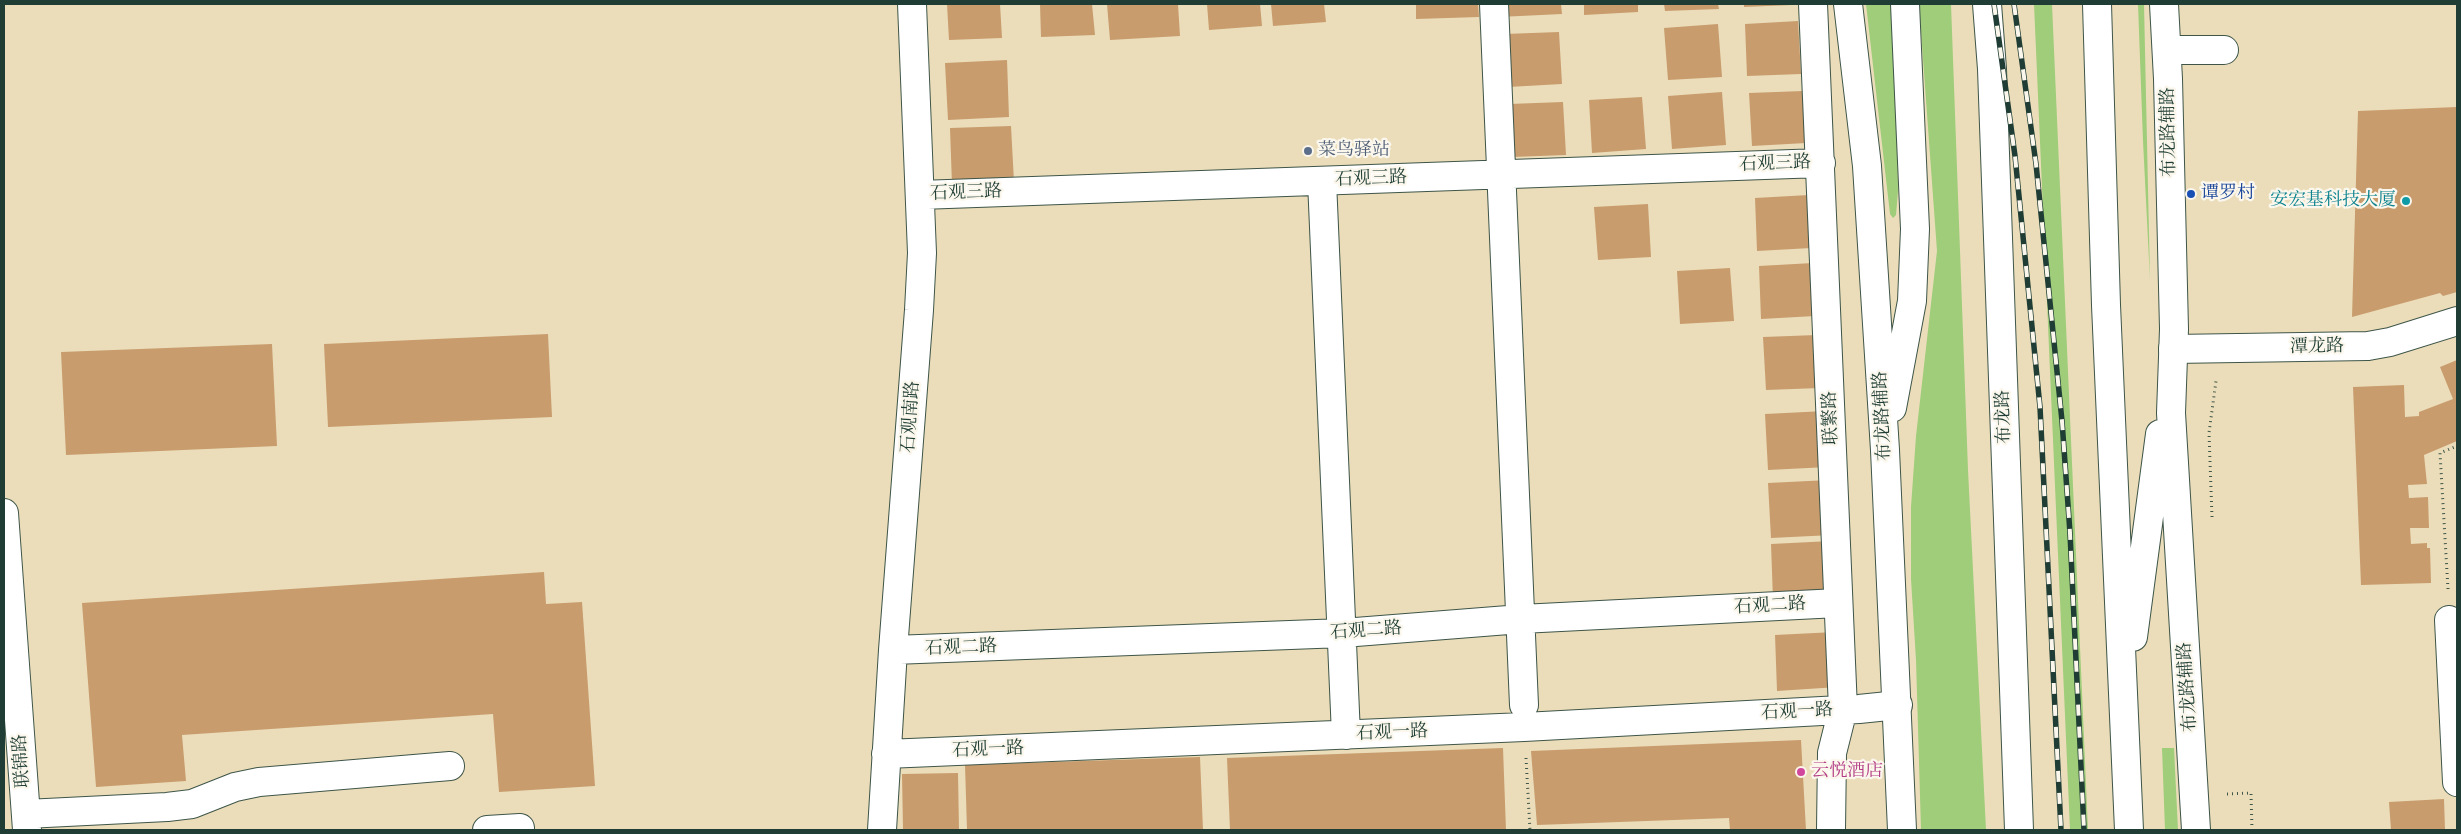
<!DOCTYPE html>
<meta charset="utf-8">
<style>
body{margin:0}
#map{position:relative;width:2461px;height:834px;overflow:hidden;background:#ebddba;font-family:"IM FELL French Canon",serif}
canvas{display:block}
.frame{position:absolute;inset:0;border:5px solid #1f3d34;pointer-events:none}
</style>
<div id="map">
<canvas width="2461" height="834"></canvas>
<div class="frame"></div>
</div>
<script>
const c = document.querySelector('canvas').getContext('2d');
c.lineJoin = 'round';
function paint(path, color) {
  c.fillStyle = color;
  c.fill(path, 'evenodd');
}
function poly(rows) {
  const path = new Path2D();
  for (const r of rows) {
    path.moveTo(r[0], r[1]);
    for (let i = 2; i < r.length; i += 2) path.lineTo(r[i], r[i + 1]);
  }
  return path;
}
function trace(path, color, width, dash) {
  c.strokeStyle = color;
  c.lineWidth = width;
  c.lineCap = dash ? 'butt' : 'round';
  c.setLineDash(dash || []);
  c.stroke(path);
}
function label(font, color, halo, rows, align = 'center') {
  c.font = font + ' "IM FELL French Canon","Noto Serif SC",serif';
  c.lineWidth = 4.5;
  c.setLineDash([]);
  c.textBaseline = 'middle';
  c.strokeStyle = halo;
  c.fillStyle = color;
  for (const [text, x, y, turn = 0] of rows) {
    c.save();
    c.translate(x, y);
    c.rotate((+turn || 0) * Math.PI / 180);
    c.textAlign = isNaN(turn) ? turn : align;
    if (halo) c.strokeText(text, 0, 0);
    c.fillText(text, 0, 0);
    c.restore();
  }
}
paint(poly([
 [1866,4,1892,4,1896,52,1898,191,1896,215,1893,218,1890,214],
 [1919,4,1951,4,1968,470,1986,830,1921,830,1916,660,1911,579,1911,507,1916,436,1937,251],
 [2034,4,2052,4,2088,830,2070,830],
 [2138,4,2144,4,2150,280,2143,141],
 [2162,748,2174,748,2178,830,2165,830]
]), '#9fcd7a');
paint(poly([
 [947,4,1000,4,1002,38,949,40],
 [1040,4,1092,4,1095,35,1041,37],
 [1107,4,1178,4,1180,36,1110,40],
 [1207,4,1260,4,1262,26,1209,30],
 [1271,4,1324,4,1326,22,1273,26],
 [1416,4,1478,4,1479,17,1416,19],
 [1499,4,1561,4,1562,14,1499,17],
 [1584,4,1638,4,1638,12,1584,15],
 [1664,4,1718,4,1719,9,1665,11],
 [1744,4,1792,4,1792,5,1744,7],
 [1798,21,1801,74,1747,76,1745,24],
 [1718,24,1722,77,1668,80,1664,28],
 [1559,32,1562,84,1508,87,1505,34],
 [1007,60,1009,117,948,120,945,63],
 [1803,91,1806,143,1752,146,1749,93],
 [1722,92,1726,145,1672,149,1668,96],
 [1642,97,1646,149,1592,153,1589,100],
 [1563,102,1566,155,1512,157,1509,104],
 [2457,107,2457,292,2443,296,2440,293,2352,317,2358,111],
 [1011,126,1014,182,952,185,950,128],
 [1809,195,1811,248,1757,251,1755,198],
 [1648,204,1651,257,1598,260,1594,207],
 [1813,263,1815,316,1761,319,1759,266],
 [1730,268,1734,321,1680,324,1677,271],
 [548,334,552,417,328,427,324,344],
 [1817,335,1820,388,1766,390,1763,337],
 [272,344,277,446,66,455,61,352],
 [2457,360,2457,441,2424,455,2427,484,2408,485,2409,498,2428,497,2429,528,2410,528,2411,544,2427,543,2427,548,2430,548,2431,583,2361,585,2353,387,2404,385,2405,417,2419,416,2419,412,2453,399,2440,367],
 [1825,411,1828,467,1768,470,1765,414],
 [1829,480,1832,535,1771,538,1768,483],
 [1831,541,1834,597,1773,600,1771,544],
 [544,572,546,604,582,602,595,786,499,792,493,714,182,735,186,781,96,787,82,603],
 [1835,632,1838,687,1777,691,1775,635],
 [1801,740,1806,830,1730,830,1729,818,1537,825,1531,751],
 [1503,748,1506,830,1230,830,1227,758],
 [1200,757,1203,830,967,830,965,765],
 [958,773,959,830,903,830,902,774],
 [2444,799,2445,830,2391,830,2389,802]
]), '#c89c6d');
const minor = poly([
 [1494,4,1524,705],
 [1813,4,1843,709,1832,753,1831,830],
 [2172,50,2224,50],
 [1322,181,1346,735],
 [920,195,1821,163],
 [2173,349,2368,346,2390,342,2457,321],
 [4,513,27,830],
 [2449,620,2457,782],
 [893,650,1343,633,1521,619,1838,603],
 [886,754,1524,727,1859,709,1898,705],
 [26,814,167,807,192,804,235,787,259,782,450,766],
 [487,830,520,828],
 [882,830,893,650,919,310,922,253,912,4]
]);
const major = poly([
 [1848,4,1867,166,1885,450,1902,830],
 [1987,4,1992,69,2019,830],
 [2097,4,2106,305,2129,830],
 [2164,4,2168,79,2174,329,2171,413,2196,830],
 [1892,408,1912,301,1915,229,1905,4],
 [2133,637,2160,434]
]);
trace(minor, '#3e5548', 30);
trace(major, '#3e5548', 30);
trace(poly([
 [2212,517,2209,433,2216,381],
 [2448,589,2440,453,2457,446],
 [1526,758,1530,830],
 [2227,794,2251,793,2252,830]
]), '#3e5548', 3, [1, 4]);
trace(minor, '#fff', 28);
trace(major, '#fff', 28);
const rail = poly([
 [1994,4,2015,156,2040,407,2061,830],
 [2014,4,2036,164,2062,421,2070,533,2084,830]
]);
trace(rail, '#1f3d34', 5.5);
trace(rail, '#fbf7ec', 4, [11]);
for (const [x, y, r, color] of [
 [1308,151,5,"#5c6f8a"],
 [2191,194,5,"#1a4fb4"],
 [2406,201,5,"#0f9aa8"],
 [1801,772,5,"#d1479c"]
]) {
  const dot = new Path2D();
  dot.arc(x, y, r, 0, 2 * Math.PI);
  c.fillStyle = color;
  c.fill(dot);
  trace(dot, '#fbf7ec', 2);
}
label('18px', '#1f3d34', '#fbf7ec', [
 ["布龙路辅路",2169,132,-91],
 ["石观三路",1775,164,-2],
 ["石观三路",1371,179,-2],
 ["石观三路",966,193,-2],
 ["潭龙路",2317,347,-1],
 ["布龙路辅路",1883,416,-93],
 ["石观南路",911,417,-86],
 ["布龙路",2004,417,-92],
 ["联繁路",1831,418,-92],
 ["石观二路",1770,606,-3],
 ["石观二路",1366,631,-4],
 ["石观二路",961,648,-2],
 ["布龙路辅路",2188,687,-94],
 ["石观一路",1797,712,-3],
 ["石观一路",1392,733,-2],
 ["石观一路",988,750,-2],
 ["联锦路",22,761,-94]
]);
label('18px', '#4e5e75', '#fbf7ec', [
 ["菜鸟驿站",1318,151]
], 'left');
label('18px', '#164399', '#fbf7ec', [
 ["谭罗村",2201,194]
], 'left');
label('18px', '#0d838f', '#fbf7ec', [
 ["安宏基科技大厦",2396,201]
], 'right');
label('18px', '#b23c85', '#fbf7ec', [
 ["云悦酒店",1811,772]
], 'left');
</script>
